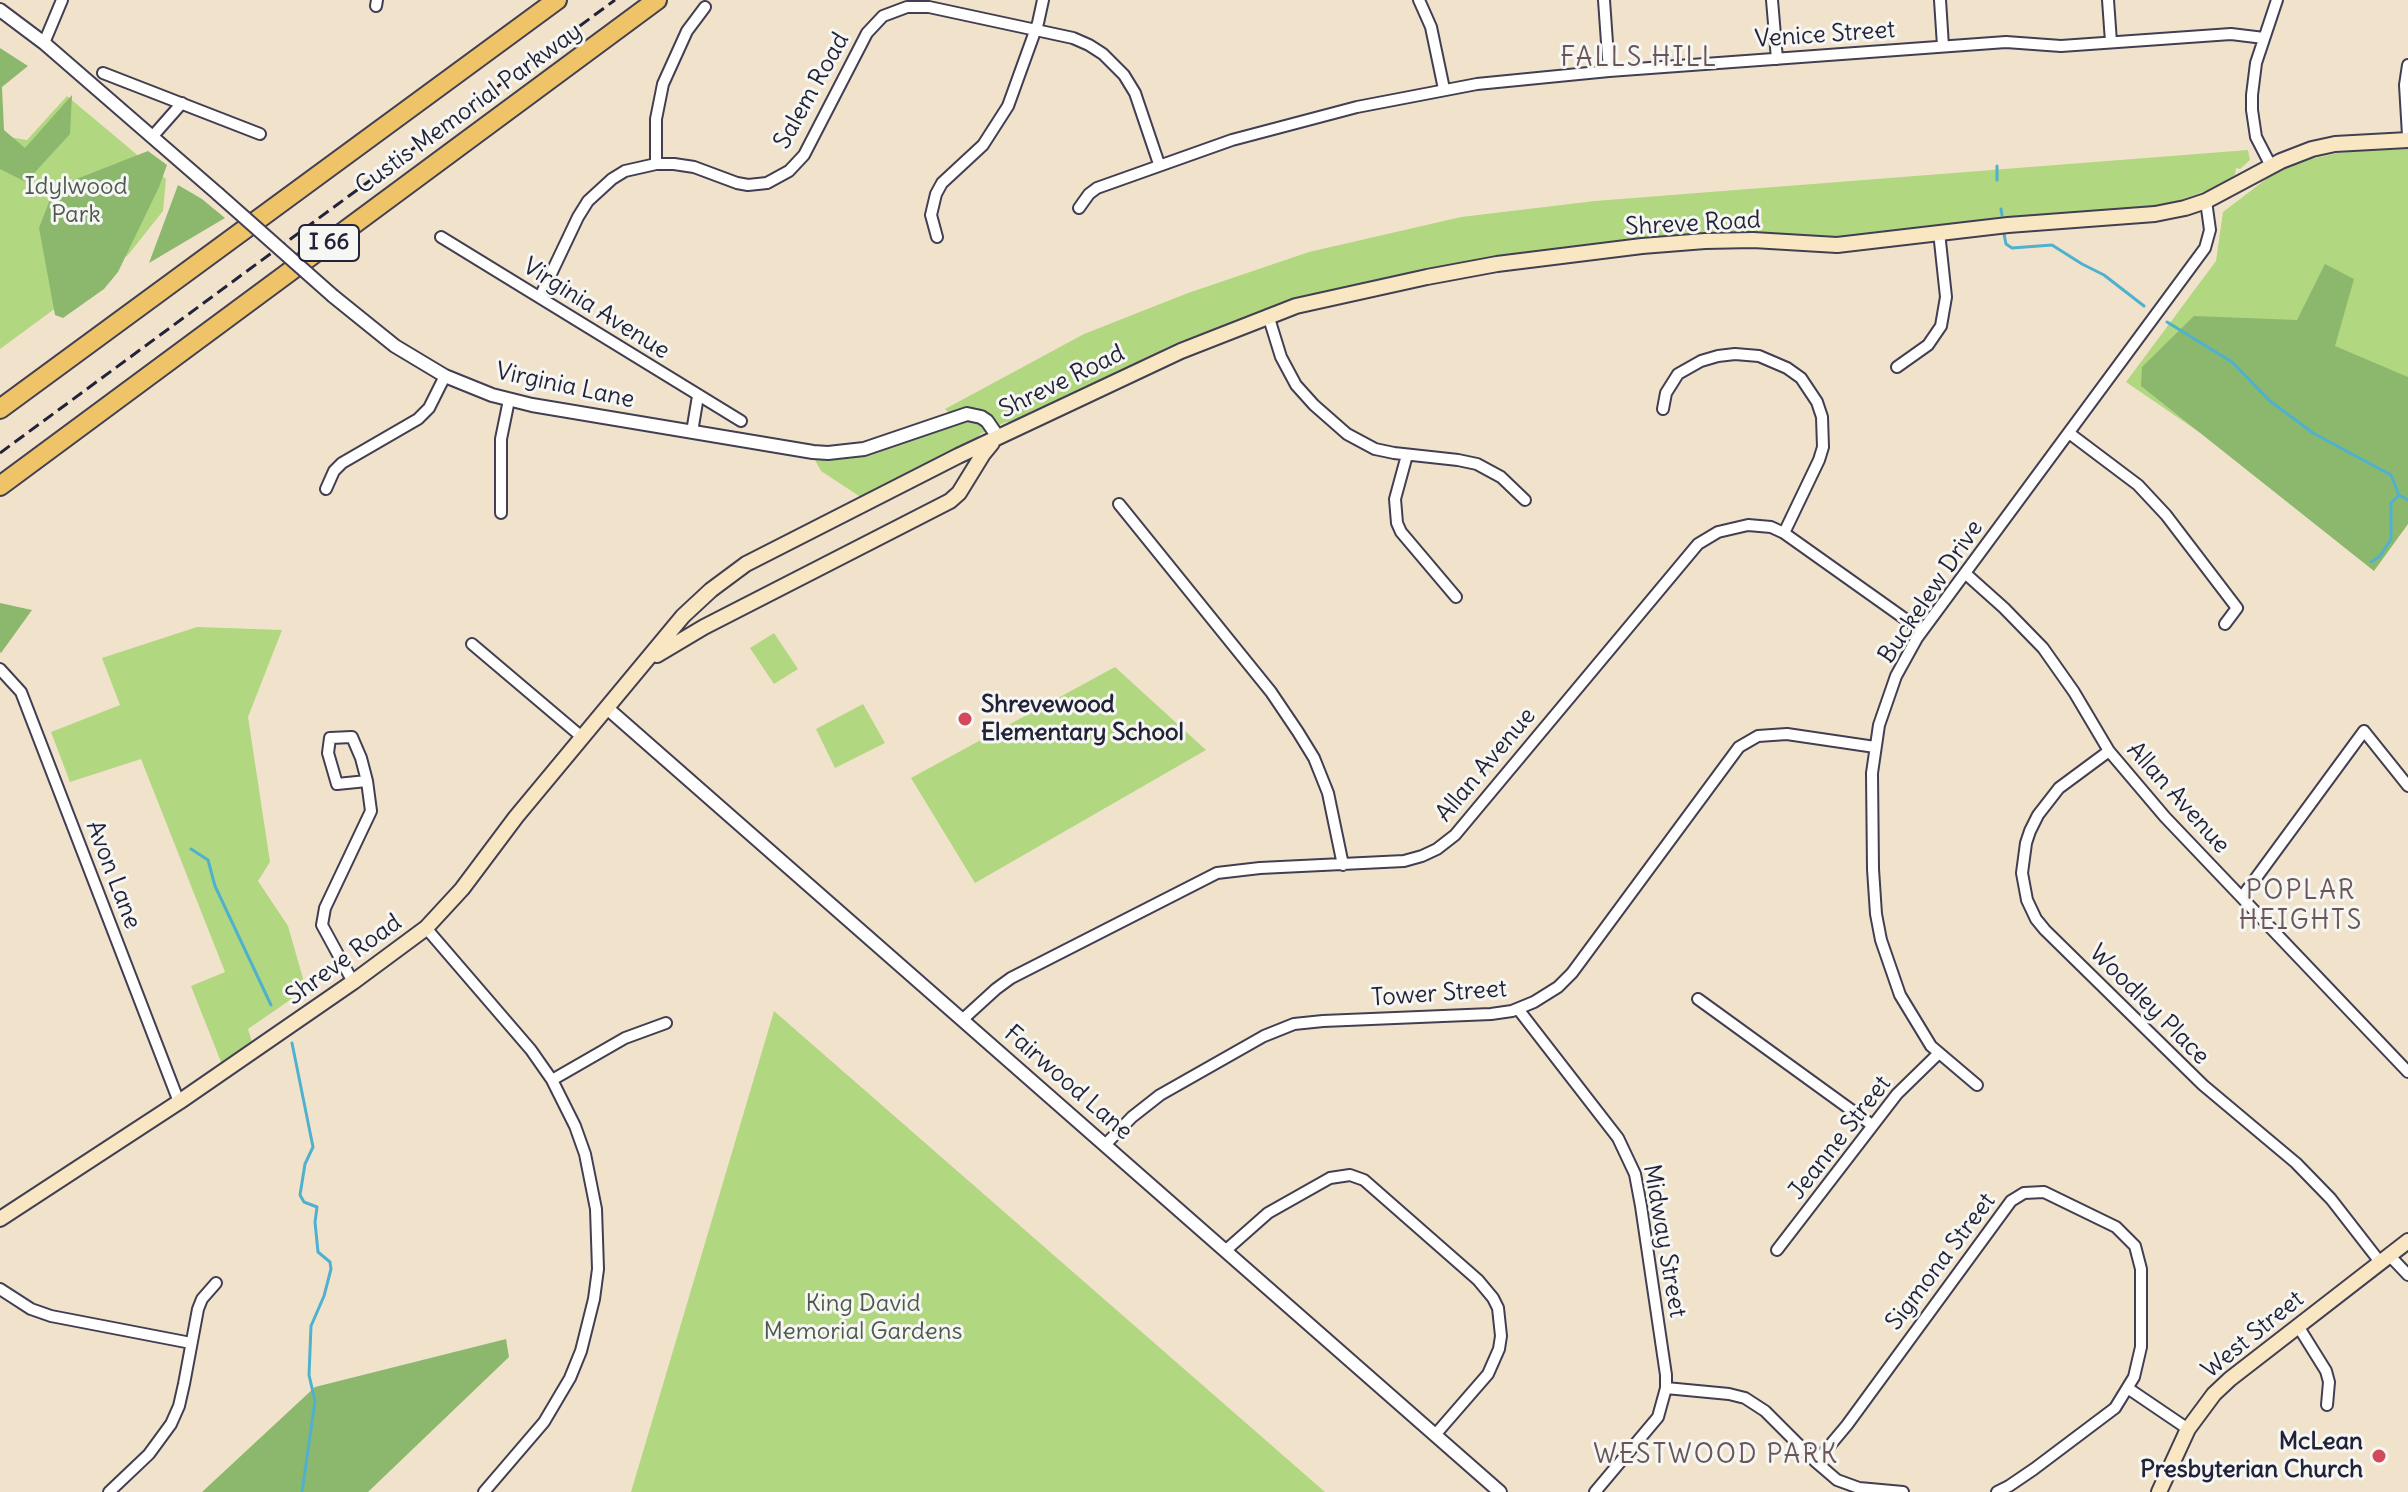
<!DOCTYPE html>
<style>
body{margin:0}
canvas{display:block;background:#f1e3cb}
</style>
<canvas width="2408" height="1492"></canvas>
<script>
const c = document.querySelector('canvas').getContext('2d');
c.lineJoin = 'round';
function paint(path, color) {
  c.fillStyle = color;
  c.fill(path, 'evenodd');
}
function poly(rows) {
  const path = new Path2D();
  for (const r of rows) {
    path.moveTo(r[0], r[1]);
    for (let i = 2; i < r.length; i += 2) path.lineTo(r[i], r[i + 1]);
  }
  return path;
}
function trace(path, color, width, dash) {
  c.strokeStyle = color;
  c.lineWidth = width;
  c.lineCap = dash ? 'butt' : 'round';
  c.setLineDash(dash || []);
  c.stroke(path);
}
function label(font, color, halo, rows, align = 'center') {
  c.font = font + ' Delius,sans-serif';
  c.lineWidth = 6;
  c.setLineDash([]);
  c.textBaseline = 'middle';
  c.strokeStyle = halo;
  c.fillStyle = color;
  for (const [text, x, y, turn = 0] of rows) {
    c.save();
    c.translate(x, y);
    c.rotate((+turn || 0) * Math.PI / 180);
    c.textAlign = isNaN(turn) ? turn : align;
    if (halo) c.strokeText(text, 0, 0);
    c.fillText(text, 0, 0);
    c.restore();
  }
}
paint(poly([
 [0,57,2,136,27,140,67,96,166,179,163,211,128,255,0,349],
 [2408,147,2408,507,2371,550,2126,382,2216,261,2223,212,2278,170,2297,162,2338,153],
 [2248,150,2250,160,2240,169,2236,168,2235,175,2211,189,2175,202,2144,208,1940,226,1860,238,1755,236,1363,285,1272,308,1176,343,1015,422,1006,422,980,434,978,439,862,498,821,471,815,460,861,456,959,422,945,409,1084,334,1188,293,1309,252,1461,217,1595,201],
 [197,627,282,630,248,717,270,862,258,881,288,926,306,989,248,1029,252,1042,221,1062,191,986,225,972,141,759,70,782,51,732,120,705,102,658],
 [774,633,798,669,774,684,750,648],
 [1115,667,1206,750,975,883,911,778],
 [863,704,885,743,835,768,816,729],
 [774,1011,1325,1492,631,1492]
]), '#b1d780');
paint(poly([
 [0,48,28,66,2,87,4,130,25,148,72,95,70,134,26,182,0,169],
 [148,151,167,165,159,187,118,272,104,289,63,318,55,315,39,228,49,202,61,185],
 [178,185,202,199,225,218,149,263],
 [2325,264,2354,279,2335,346,2408,377,2408,524,2374,571,2141,386,2142,367,2194,316,2297,320],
 [0,603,32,610,1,653,0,652],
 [506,1339,509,1357,368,1492,202,1492,315,1387]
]), '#8cb86e');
trace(poly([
 [1997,180,1997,166],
 [2001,209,2002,215],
 [2004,234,2006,244,2012,248,2052,245,2082,264,2104,275,2144,306],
 [2167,322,2232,362,2270,401,2313,433,2391,475,2399,495,2408,500],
 [2371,562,2380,556,2391,539,2391,503,2399,495],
 [191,849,208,860,215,886,271,1005],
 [292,1043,313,1147,305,1164,300,1195,304,1202,317,1207,315,1222,318,1252,330,1262,331,1269,324,1296,311,1326,309,1375,315,1401,302,1492]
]), '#50b1cf', 3);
const minor = poly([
 [1419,0,1431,27,1444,89],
 [1604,0,1609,71],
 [1772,0,1777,59],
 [1940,0,1943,46],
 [2108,0,2111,42],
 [376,6,377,0],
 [44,43,62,0],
 [2408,65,2405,85,2408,135],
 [103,73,260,134],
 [152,137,182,103],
 [656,164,656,119,663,84,687,31,705,7],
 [2271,166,2256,137,2252,110,2252,95,2256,63,2277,0],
 [1079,208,1089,194,1097,188,1232,140,1357,107,1477,84,1609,71,2006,42,2061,46,2231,34,2264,38],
 [441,237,741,421],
 [937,237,931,215,936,194,942,183,983,145,1008,106,1038,23,1043,0],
 [540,297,578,217,588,201,612,179,625,171,656,164,674,164,694,167,737,183,748,185,767,183,789,171,804,155,867,33,883,16,907,7,929,7,1073,38,1089,45,1103,54,1124,75,1135,93,1159,164],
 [1268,315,1281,357,1296,385,1314,405,1347,434,1375,449,1394,453,1458,460,1477,464,1501,477,1525,500],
 [1897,367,1928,345,1941,326,1946,297,1939,232],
 [1663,409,1666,393,1678,374,1701,361,1718,356,1735,354,1759,356,1787,368,1801,378,1817,402,1822,417,1823,447,1819,460,1784,533],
 [692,432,698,396],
 [2069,433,2138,485,2166,515,2237,608,2225,624],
 [1407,455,1395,499,1397,523,1401,532,1456,597],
 [326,489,334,471,342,463,418,419,429,408,445,376],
 [1119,504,1271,692,1298,732,1314,758,1328,793,1343,865],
 [501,513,501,439,509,400],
 [1966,574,2004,608,2043,648,2074,692,2109,751,2165,817,2408,1072],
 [472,644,583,738],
 [0,669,21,692,179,1102],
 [352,737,361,758,367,781,337,784,328,753,330,738,352,737],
 [2109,751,2059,788,2038,815,2030,831,2026,843,2022,873,2027,900,2036,919,2045,930,2203,1085,2296,1163,2331,1199,2380,1262],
 [2242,897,2364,731,2408,786],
 [426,928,531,1050,552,1080,575,1126,585,1154,596,1209,598,1269,594,1299,581,1351,570,1378,544,1422,484,1492],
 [353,982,322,925,325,908,371,811,367,781],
 [1698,999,1872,1125],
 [1518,1009,1618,1138,1635,1174,1641,1206,1666,1375,1666,1388,1658,1417,1595,1492],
 [962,1020,996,989,1011,978,1217,873,1260,868,1404,861,1422,856,1437,849,1455,835,1698,544,1718,532,1748,525,1771,527,1784,533,1922,631],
 [552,1080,625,1038,666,1023],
 [1977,1085,1931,1046,1900,995,1881,940,1876,914,1873,869,1872,773,1879,725,1896,676,1917,638,2205,248,2210,230,2206,201],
 [1105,1145,1132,1117,1160,1095,1264,1036,1294,1024,1323,1021,1491,1014,1512,1011,1534,1002,1558,987,1572,973,1739,747,1758,736,1787,734,1875,747],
 [1777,1250,1897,1094,1938,1054],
 [1225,1251,1268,1213,1330,1178,1350,1175,1364,1180,1478,1280,1493,1298,1498,1308,1501,1336,1499,1349,1488,1374,1435,1435],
 [2389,1255,2408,1275],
 [0,1289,31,1309,51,1316,191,1343],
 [2298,1326,2326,1371,2329,1382,2327,1405],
 [1666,1388,1729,1394,1745,1398,1765,1411,1816,1462,1837,1480,1859,1488,1903,1492],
 [2129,1389,2188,1429],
 [1816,1462,1847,1425,2011,1201,2024,1193,2044,1192,2116,1227,2135,1246,2141,1269,2141,1347,2134,1377,2115,1408,2034,1469,2009,1486,1997,1492],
 [109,1492,149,1454,171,1424,179,1406,184,1384,198,1309,202,1299,216,1283]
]);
const tertiary = poly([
 [0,10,44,43,218,194],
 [333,296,395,346,445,376,492,395,532,405,813,452,828,453,864,449,967,414,981,417,987,421,998,437],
 [607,708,1500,1492]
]);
const secondary = poly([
 [657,655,704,627,950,501,959,493,983,454,992,443],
 [0,1219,179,1102,353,982,426,928,462,889,516,817,683,616,711,590,746,564,958,456,1181,351,1296,306,1427,277,1497,264,1642,246,1705,241,1753,240,1837,245,2008,225,2155,214,2185,208,2206,201,2281,161,2312,149,2335,144,2408,140],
 [2159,1492,2188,1429,2214,1394,2230,1379,2408,1241]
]);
const motorway = poly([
 [0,409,557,0],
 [0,486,657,0]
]);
trace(minor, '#413f51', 14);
trace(tertiary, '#413f51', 16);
trace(secondary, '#413f51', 18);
trace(motorway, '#413f51', 22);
trace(minor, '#fff', 10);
trace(tertiary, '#fff', 12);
trace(secondary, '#f9e7c3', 14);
trace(motorway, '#efc469', 18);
trace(poly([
 [0,453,615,0]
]), '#22223b', 3, [12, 6]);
const tertiaryBridge = poly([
 [218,194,333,296]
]);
trace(tertiaryBridge, '#413f51', 16, []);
trace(tertiaryBridge, '#fff', 12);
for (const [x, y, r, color] of [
 [965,719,8,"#d1495b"],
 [2379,1456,8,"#d1495b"]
]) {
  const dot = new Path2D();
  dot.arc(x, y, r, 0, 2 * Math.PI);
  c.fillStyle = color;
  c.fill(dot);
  trace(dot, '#f6f6f2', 3);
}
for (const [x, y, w] of [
 [329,243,60]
]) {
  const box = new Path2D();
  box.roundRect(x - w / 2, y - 18, w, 36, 6);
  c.fillStyle = '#f6f6f2';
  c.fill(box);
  trace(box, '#22223b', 2);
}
label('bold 22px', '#22223b', null, [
 ["I 66",329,243]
]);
label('24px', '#22223b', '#f6f6f2', [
 ["Venice Street",1825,35,-4],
 ["Salem Road",812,91,-61],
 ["Custis Memorial Parkway",469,109,-36],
 ["Shreve Road",1693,224,-3],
 ["Virginia Avenue",596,309,32],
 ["Shreve Road",1062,382,-26],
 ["Virginia Lane",565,386,12],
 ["Buckelew Drive",1931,592,-56],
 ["Allan Avenue",1486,765,-50],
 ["Allan Avenue",2178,798,48],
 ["Avon Lane",113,875,69],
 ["Shreve Road",344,960,-36],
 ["Tower Street",1439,994,-4],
 ["Woodley Place",2149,1005,45],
 ["Fairwood Lane",1068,1083,41],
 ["Jeanne Street",1840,1138,-52],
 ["Midway Street",1664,1241,80],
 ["Sigmona Street",1941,1262,-53],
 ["West Street",2253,1335,-39]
]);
label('24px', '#4d5850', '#f6f6f2', [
 ["Idylwood",76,187],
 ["Park",76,215],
 ["King David",863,1304],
 ["Memorial Gardens",863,1332]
]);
label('bold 24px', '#22223b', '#f6f6f2', [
 ["Shrevewood",981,705],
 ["Elementary School",981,733],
 ["McLean",2363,1442,"right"],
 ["Presbyterian Church",2363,1470,"right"]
], 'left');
c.letterSpacing = '2px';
label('26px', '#6a555a', '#f6f6f2', [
 ["FALLS HILL",1639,59],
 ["POPLAR",2301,892],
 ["HEIGHTS",2301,922],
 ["WESTWOOD PARK",1716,1456]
]);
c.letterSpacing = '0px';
</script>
